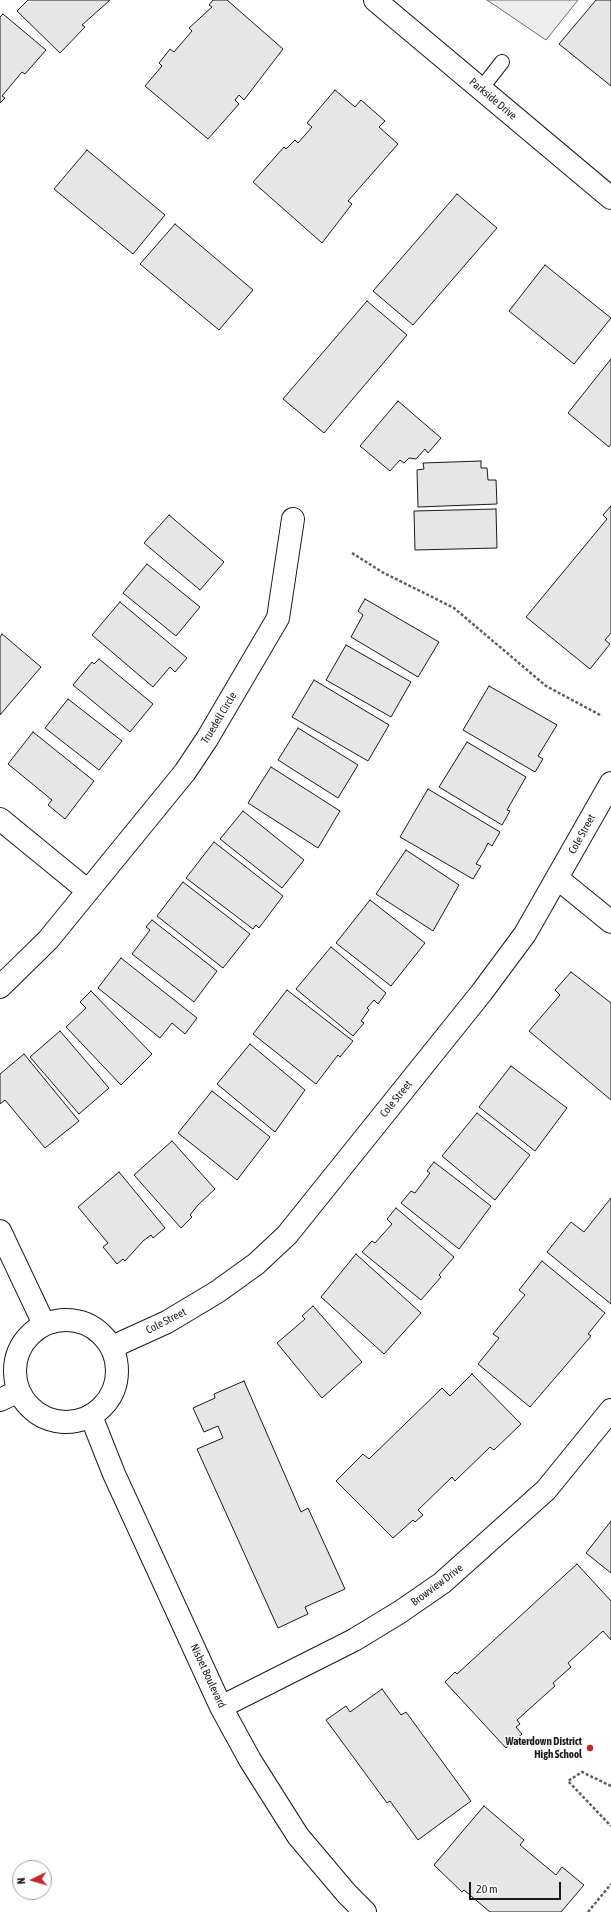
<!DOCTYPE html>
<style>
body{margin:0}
#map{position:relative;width:611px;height:1912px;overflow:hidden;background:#fff;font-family:"Asap Condensed",sans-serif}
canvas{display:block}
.north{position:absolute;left:12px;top:1860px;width:40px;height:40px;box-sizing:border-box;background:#fff;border:1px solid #a3a3a3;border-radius:50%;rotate:265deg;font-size:11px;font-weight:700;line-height:16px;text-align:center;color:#1a1a1a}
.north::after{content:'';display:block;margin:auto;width:14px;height:18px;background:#c62828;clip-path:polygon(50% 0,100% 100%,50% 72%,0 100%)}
.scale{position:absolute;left:469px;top:1882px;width:92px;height:18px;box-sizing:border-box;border:2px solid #1a1a1a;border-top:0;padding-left:5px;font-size:12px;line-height:14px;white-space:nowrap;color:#1a1a1a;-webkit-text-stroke:3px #fff;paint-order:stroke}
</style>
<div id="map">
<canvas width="611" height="1912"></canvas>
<div class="north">N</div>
<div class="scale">20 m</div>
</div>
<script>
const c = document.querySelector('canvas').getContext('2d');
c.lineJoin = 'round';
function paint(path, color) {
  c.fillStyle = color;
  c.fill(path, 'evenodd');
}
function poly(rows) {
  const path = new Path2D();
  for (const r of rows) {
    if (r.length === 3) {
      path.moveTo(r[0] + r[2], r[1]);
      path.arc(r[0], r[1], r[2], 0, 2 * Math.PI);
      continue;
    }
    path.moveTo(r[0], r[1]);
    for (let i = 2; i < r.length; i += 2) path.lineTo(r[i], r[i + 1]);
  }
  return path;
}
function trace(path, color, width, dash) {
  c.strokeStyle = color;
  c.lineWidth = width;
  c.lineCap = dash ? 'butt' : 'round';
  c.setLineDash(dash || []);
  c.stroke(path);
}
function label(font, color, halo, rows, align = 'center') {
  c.font = font + ' "Asap Condensed",sans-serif';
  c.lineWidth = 3;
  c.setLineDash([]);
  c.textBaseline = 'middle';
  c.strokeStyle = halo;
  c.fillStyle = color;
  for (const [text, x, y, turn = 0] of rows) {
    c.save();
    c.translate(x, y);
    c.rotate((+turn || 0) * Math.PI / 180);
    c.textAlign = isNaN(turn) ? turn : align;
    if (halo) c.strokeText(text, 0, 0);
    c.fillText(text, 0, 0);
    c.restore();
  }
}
const built = poly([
 [487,0,578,0,546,40,487,0]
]);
paint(built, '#ededed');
trace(built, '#6a6a6a', 1);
const building = poly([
 [28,0,110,0,82,25,85,27,60,53,17,11,28,0],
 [213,0,227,0,283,49,244,100,239,95,235,100,239,104,208,139,145,86,162,66,159,63,170,49,174,52,192,31,189,28,212,7,209,5,213,0],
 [596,0,611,0,611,86,559,44,596,0],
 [3,14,46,50,25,74,22,72,2,96,5,98,0,103,0,17,3,14],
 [335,90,355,107,361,100,385,121,379,127,398,144,348,201,352,204,322,243,253,182,284,147,286,149,295,140,298,143,312,127,307,123,335,90],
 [87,150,165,215,133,254,54,189,87,150],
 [457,194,497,228,413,325,373,291,457,194],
 [175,224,253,290,219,330,140,264,175,224],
 [545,265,611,318,574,364,509,311,545,265],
 [367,301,407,335,324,433,283,399,367,301],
 [611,359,611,444,609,447,568,413,611,359],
 [398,401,441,438,428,453,425,449,416,459,409,458,404,463,400,460,390,471,360,446,398,401],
 [481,461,481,468,487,468,488,480,496,480,497,504,418,507,417,470,424,469,423,463,481,461],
 [611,506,611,633,605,640,610,644,590,669,526,617,607,519,603,515,611,506],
 [496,509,497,548,415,550,414,511,496,509],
 [169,515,224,562,200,590,144,543,169,515],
 [147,564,200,607,176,636,123,593,147,564],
 [365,599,439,642,418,677,351,637,363,615,358,611,365,599],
 [120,602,187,658,175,672,170,667,153,687,92,635,120,602],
 [2,634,41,667,0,715,0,637,2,634],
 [346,645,411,682,391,717,326,680,346,645],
 [99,659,153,704,130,732,73,685,92,662,94,664,99,659],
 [314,680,389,725,368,761,292,717,314,680],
 [489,686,557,725,538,756,543,759,535,772,463,730,489,686],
 [68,699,122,741,99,770,45,728,68,699],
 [298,728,358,765,338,798,278,760,298,728],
 [33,732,94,781,65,819,48,805,52,800,8,764,33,732],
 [467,742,526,777,507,810,510,811,502,825,439,787,467,742],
 [271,767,340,811,318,848,248,803,271,767],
 [428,789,500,832,492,846,488,843,484,851,476,864,481,866,473,879,400,837,428,789],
 [243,811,304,860,282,888,220,839,243,811],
 [214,842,283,896,259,928,256,925,253,929,186,878,214,842],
 [406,850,459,885,433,931,376,894,406,850],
 [183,882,250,934,223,968,157,916,183,882],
 [370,900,425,943,391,986,336,943,370,900],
 [152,920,217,971,194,1002,132,954,150,930,146,927,152,920],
 [331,947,386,993,378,1004,374,1000,367,1008,369,1010,361,1021,364,1023,353,1036,296,989,331,947],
 [121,958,197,1018,185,1034,172,1023,160,1038,98,988,121,958],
 [571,972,611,1003,611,1100,529,1031,560,995,555,990,571,972],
 [287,990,353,1041,340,1057,338,1055,316,1084,253,1034,287,990],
 [91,991,152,1054,121,1085,66,1027,86,1008,80,1002,91,991],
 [60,1031,109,1088,79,1114,30,1057,60,1031],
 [250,1044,305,1090,275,1132,217,1084,250,1044],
 [24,1054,79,1121,45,1148,5,1100,0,1104,0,1074,24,1054],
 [511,1066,567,1108,535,1151,479,1107,511,1066],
 [212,1091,270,1137,237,1180,178,1133,212,1091],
 [477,1113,530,1155,495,1200,442,1156,477,1113],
 [172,1141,215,1189,198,1205,190,1215,192,1217,181,1228,134,1175,172,1141],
 [434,1162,491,1206,459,1249,401,1203,411,1191,415,1193,430,1173,427,1171,434,1162],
 [119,1172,165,1228,153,1238,151,1235,143,1241,125,1261,123,1259,117,1264,103,1247,108,1243,78,1207,119,1172],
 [611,1198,611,1304,547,1252,571,1222,584,1232,611,1198],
 [396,1208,454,1257,439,1275,441,1277,421,1300,362,1252,372,1241,375,1243,392,1224,387,1219,396,1208],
 [356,1254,421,1313,384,1354,321,1297,356,1254],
 [542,1261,605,1313,588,1334,591,1336,530,1407,478,1364,499,1338,493,1334,525,1295,519,1290,542,1261],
 [313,1306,362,1362,322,1398,277,1343,305,1319,302,1316,313,1306],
 [472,1374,521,1424,494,1450,490,1447,455,1481,452,1477,418,1510,423,1515,415,1522,413,1520,393,1538,336,1481,363,1454,369,1459,442,1388,450,1396,472,1374],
 [244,1381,301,1512,308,1508,345,1589,305,1607,308,1614,278,1628,197,1449,223,1438,218,1426,204,1432,193,1408,215,1398,214,1394,244,1381],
 [611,1521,611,1573,586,1553,611,1521],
 [577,1564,611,1601,611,1640,603,1631,568,1663,571,1667,553,1683,555,1686,517,1720,520,1724,516,1727,522,1734,506,1748,445,1682,455,1672,457,1674,577,1564],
 [382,1689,401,1715,406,1712,471,1801,418,1840,390,1801,387,1803,326,1720,346,1706,350,1712,382,1689],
 [484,1806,524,1840,520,1845,556,1875,562,1867,584,1885,561,1912,490,1912,464,1890,462,1892,434,1865,484,1806]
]);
paint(building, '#e6e6e6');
trace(building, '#1a1a1a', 1);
const service = poly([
 [481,89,502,62]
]);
const minor = poly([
 [0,819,88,891],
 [557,878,611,922],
 [0,987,48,940,185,772,207,739,278,618,293,519],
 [0,1231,44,1324],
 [66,1371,51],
 [112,1347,167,1322,217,1292,256,1264,287,1235,482,992,525,934,611,783],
 [0,1400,19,1391],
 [91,1416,114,1474,221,1707,250,1760,298,1836,347,1894,365,1912],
 [221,1707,354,1640,400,1612,442,1583,546,1490,611,1410]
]);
const secondary = poly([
 [375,0,611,198]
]);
trace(service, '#1a1a1a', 16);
trace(minor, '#1a1a1a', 24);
trace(secondary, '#1a1a1a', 24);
trace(poly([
 [352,553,382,572,454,608,546,686,602,716],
 [611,1786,582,1772,568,1781,611,1826],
 [588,1912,611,1884]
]), '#5f5f5f', 2.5, [3, 2]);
trace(service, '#fff', 14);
trace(minor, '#fff', 22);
trace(secondary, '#fff', 22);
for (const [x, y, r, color] of [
 [590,1748,4,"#c62828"]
]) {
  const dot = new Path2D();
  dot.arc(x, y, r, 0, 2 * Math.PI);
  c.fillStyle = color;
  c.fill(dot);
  trace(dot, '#fff', 1.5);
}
label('11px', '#1a1a1a', '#fff', [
 ["Parkside Drive",493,99,40],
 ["Truedell Circle",219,718,-59],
 ["Cole Street",582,834,-61],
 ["Cole Street",396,1099,-51],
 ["Cole Street",166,1321,-27],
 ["Browview Drive",437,1585,-37],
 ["Nisbet Boulevard",208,1676,65]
]);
label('bold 11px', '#1a1a1a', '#fff', [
 ["Waterdown District",582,1742],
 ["High School",582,1755]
], 'right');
</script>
